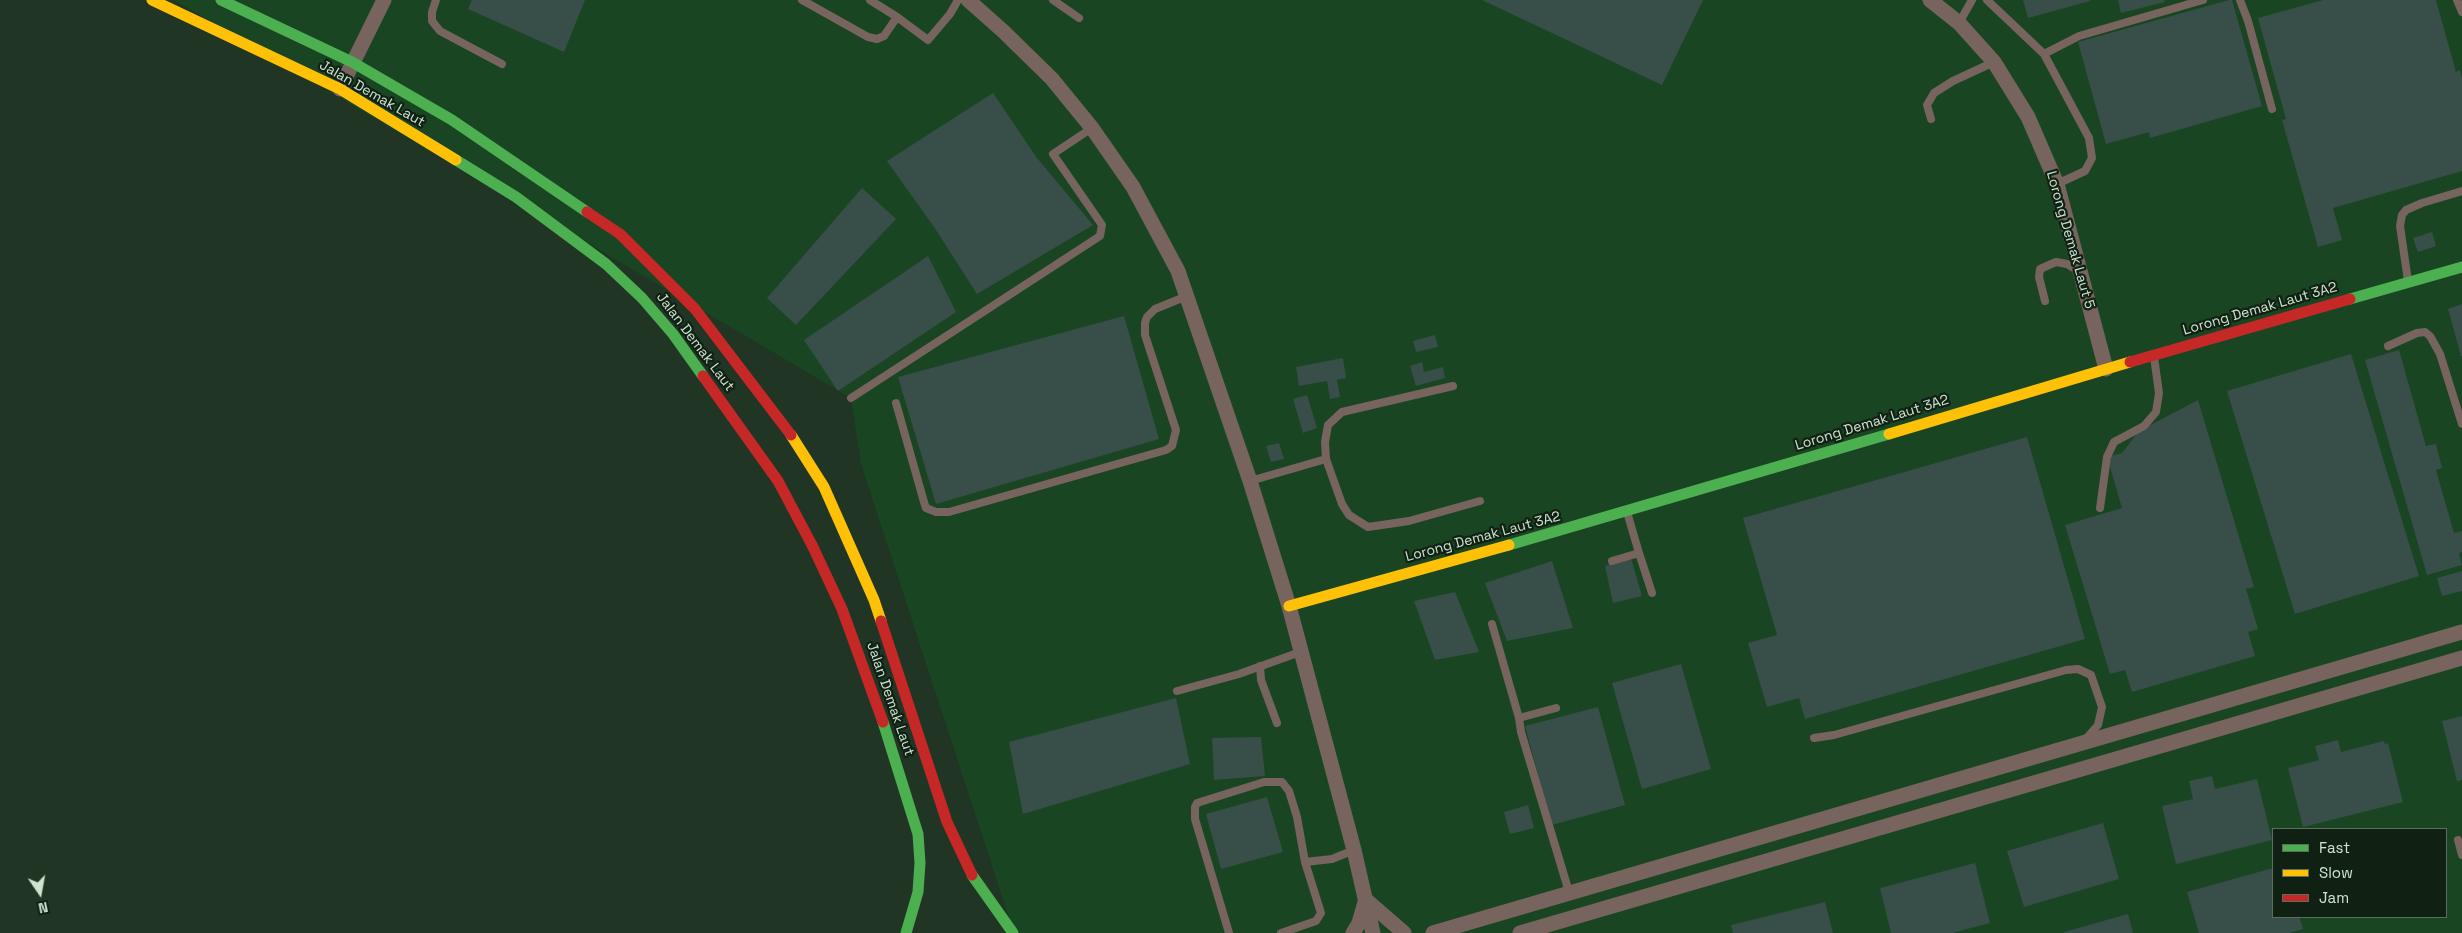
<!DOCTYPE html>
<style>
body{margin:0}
#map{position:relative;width:2462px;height:933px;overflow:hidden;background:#203524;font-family:"Space Grotesk",sans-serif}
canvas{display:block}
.legend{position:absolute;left:2272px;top:828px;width:175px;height:90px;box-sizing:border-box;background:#102113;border:1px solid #5c6f5f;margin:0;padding:6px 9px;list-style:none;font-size:15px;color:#cee4d0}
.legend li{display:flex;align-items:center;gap:10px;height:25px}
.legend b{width:25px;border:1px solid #5c6f5f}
.north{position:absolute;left:15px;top:868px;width:50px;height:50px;-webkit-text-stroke:4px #102113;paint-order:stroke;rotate:168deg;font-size:14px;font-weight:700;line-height:20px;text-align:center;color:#cee4d0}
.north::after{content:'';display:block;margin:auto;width:18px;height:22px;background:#cee4d0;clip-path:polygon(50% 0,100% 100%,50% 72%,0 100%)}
</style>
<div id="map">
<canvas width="2462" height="933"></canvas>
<ul class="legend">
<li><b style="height:6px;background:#4caf50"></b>Fast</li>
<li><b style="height:6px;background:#ffc107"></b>Slow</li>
<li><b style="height:6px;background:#c62828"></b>Jam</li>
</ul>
<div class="north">N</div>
</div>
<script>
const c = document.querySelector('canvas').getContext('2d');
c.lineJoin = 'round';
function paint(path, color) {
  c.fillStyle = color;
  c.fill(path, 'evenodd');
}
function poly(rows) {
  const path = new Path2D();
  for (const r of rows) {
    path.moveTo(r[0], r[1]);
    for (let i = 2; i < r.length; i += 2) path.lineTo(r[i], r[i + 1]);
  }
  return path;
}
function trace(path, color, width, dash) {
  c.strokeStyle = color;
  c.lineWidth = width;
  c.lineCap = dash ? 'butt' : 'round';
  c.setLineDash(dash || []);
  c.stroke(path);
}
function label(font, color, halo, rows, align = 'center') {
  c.font = font + ' "Space Grotesk",sans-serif';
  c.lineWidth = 4.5;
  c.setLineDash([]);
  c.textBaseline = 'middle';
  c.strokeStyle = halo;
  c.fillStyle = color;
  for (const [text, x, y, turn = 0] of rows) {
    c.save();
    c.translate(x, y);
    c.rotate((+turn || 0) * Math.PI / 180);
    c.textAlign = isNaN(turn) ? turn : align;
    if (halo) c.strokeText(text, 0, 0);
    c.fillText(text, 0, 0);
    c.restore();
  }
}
paint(poly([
 [174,0,2462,0,2462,933,1014,933,861,464,851,398],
 [2273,829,2446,829,2446,917,2273,917]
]), '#1a4523');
paint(poly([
 [472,0,585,0,564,52,468,9],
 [1482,0,1703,0,1662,85],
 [2023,0,2090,0,2090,1,2028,18],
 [2118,0,2164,0,2165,2,2121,13],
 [2229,0,2232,0,2262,106,2150,138,2149,132,2106,144,2078,42],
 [2323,0,2436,0,2456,72,2460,70,2462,78,2462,171,2333,208,2342,240,2318,247,2282,120,2286,119,2258,18],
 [993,93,1037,158,1093,225,977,294,934,227,887,161],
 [862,188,896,219,796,325,767,298],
 [2432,232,2436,246,2418,252,2413,238],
 [928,256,956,312,838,391,804,340],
 [2462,304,2462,356,2461,356,2448,309],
 [1124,316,1159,439,936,504,898,377],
 [1435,335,1438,347,1416,352,1413,341],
 [2399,350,2426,446,2436,444,2442,468,2436,470,2454,533,2462,531,2462,552,2459,553,2462,565,2427,575,2365,360],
 [2351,354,2419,576,2295,614,2227,391],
 [1343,358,1346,378,1337,380,1340,397,1330,399,1327,381,1299,386,1296,367],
 [1422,362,1424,372,1443,367,1445,378,1416,386,1410,366],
 [1307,395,1317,428,1303,433,1293,399],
 [2198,400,2254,587,2246,589,2258,629,2248,632,2255,656,2132,692,2125,670,2110,674,2065,525,2122,508,2107,457,2122,453,2139,431],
 [2027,437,2085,639,1805,719,1799,698,1767,707,1748,643,1777,635,1743,518],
 [1279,443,1284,459,1271,462,1266,446],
 [1630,555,1642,596,1613,603,1605,566],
 [1552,561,1573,628,1507,641,1485,583],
 [2462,571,2462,591,2442,596,2437,578],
 [1455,592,1479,652,1435,660,1414,601],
 [1681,664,1711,769,1642,789,1612,683],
 [1176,698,1190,764,1023,814,1009,742],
 [1598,707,1625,805,1552,825,1525,726],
 [2462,716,2462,780,2457,781,2442,721],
 [1261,737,1265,776,1214,780,1212,738],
 [2338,740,2341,752,2384,741,2385,744,2388,743,2403,802,2303,827,2288,768,2319,760,2315,746],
 [2212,776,2215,789,2257,779,2272,840,2176,864,2162,806,2193,799,2189,781],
 [1267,797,1283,852,1221,869,1206,814],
 [1528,805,1534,828,1510,834,1504,812],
 [2103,823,2119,879,2024,907,2007,851],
 [1975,863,1990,923,1952,933,1891,933,1880,888],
 [2273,868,2273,917,2299,917,2303,929,2288,933,2199,933,2187,892],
 [1825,902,1833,933,1733,933,1731,925],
 [2128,914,2133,933,2064,933,2064,932]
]), '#384e48');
trace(poly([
 [436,0,432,12,432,21,440,31,502,64],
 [802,0,868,37,877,39,884,36,897,17,870,0],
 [1053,0,1079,18],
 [1987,0,2044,54],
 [2240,0,2248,21,2272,109],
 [2457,0,2462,12],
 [897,17,928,40,950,14,958,0],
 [1959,23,1972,0],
 [1931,119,1927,105,1934,93,1953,81,1994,62],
 [2057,184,2085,171,2092,158,2089,138,2044,54,2079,36,2203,0],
 [2408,281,2400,226,2402,215,2406,210,2422,203,2462,191],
 [2045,301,2039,277,2040,269,2056,262,2067,264,2078,271],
 [2388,346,2417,333,2425,332,2430,336,2440,354,2462,424],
 [851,398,1100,236,1102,225,1053,154,1092,128],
 [896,403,924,502,926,508,936,512,949,512,1166,450,1172,446,1176,430,1145,335,1145,323,1147,317,1155,309,1187,296],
 [1326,459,1342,504,1349,515,1368,527,1409,521,1480,501],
 [1250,481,1326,459,1325,442,1328,425,1342,412,1453,386],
 [2100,508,2107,457,2114,442,2144,426,2156,412,2159,393,2154,357],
 [1639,553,1652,593],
 [1612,561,1639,553,1627,512],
 [1492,624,1519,718],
 [1260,666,1261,680,1277,723],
 [1177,691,1239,674,1303,651],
 [1556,708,1519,718,1521,732,1569,892],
 [1814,738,1834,735,2066,670,2078,669,2091,675,2102,707,2098,725,2085,740],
 [2458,840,2462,855],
 [1229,933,1195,819,1195,807,1197,803,1264,782,1282,782,1289,791,1297,817,1305,862],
 [1281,933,1316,921,1321,913,1305,862,1332,859,1354,850]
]), '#77645e', 8);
trace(poly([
 [968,0,1003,31,1052,79,1092,128,1133,187,1178,271,1250,481,1289,606,1354,850,1373,933],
 [1930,0,1959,23,1994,62,2028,117,2057,184,2106,369],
 [340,89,384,0],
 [1366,900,1404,933],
 [1353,933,1359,923,1365,902],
 [1433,933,2462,632],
 [1520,933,2462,658]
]), '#77645e', 15);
trace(poly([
 [221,0,352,62,452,120,587,212],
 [456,160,516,197,606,264,642,298,673,334,703,376],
 [2350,299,2462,267],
 [1509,545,1889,434],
 [883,722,918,834,920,863,918,892,906,933],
 [972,875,1013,933]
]), '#4caf50', 11);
trace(poly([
 [152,0,340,89,456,160],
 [1889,434,2130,362],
 [791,435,824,487,874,600,881,621],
 [1289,606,1509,545]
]), '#ffc107', 11);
trace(poly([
 [587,212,620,234,695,309,791,435],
 [2130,362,2350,299],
 [703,376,778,481,812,545,842,609,883,722],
 [881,621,947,822,972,875]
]), '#c62828', 11);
label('14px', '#cee4d0', '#102113', [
 ["Jalan Demak Laut",372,94,30],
 ["Lorong Demak Laut 5",2070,240,74],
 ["Lorong Demak Laut 3A2",2260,309,-16],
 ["Jalan Demak Laut",695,342,53],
 ["Lorong Demak Laut 3A2",1872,423,-17],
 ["Lorong Demak Laut 3A2",1483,537,-15],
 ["Jalan Demak Laut",890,699,71]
]);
</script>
